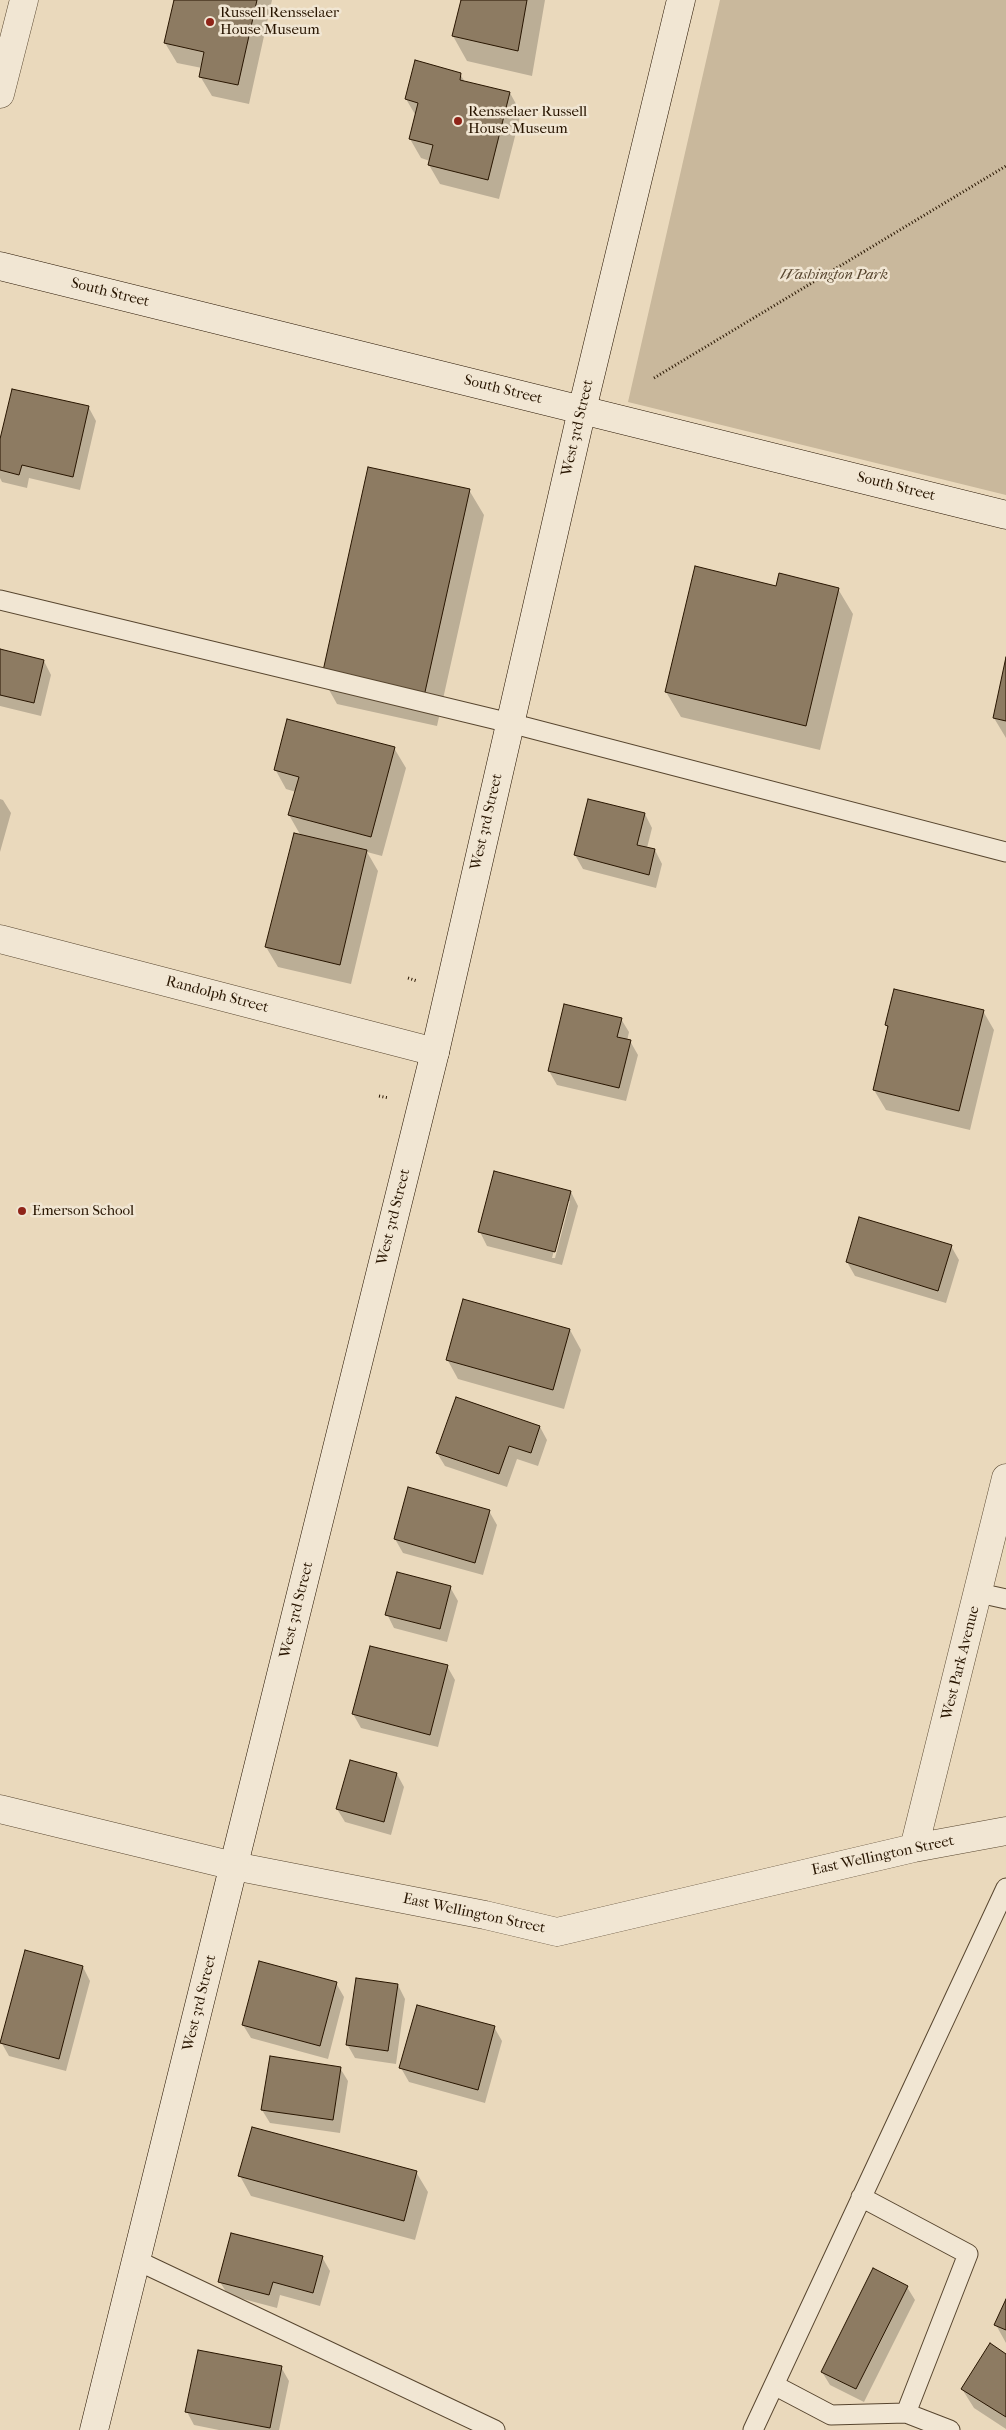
<!DOCTYPE html>
<style>
body{margin:0}
canvas{display:block;background:#ead9bc}
</style>
<canvas width="1006" height="2430"></canvas>
<script>
const c = document.querySelector('canvas').getContext('2d');
c.lineJoin = 'round';
function paint(path, color) {
  c.fillStyle = color;
  c.fill(path, 'evenodd');
}
function poly(rows) {
  const path = new Path2D();
  for (const r of rows) {
    path.moveTo(r[0], r[1]);
    for (let i = 2; i < r.length; i += 2) path.lineTo(r[i], r[i + 1]);
  }
  return path;
}
function trace(path, color, width, dash) {
  c.strokeStyle = color;
  c.lineWidth = width;
  c.lineCap = dash ? 'butt' : 'round';
  c.setLineDash(dash || []);
  c.stroke(path);
}
function label(font, color, halo, rows, align = 'center') {
  c.font = font + ' "IM FELL French Canon",serif';
  c.lineWidth = 5;
  c.setLineDash([]);
  c.textBaseline = 'middle';
  c.strokeStyle = halo;
  c.fillStyle = color;
  for (const [text, x, y, turn = 0] of rows) {
    c.save();
    c.translate(x, y);
    c.rotate((+turn || 0) * Math.PI / 180);
    c.textAlign = isNaN(turn) ? turn : align;
    if (halo) c.strokeText(text, 0, 0);
    c.fillText(text, 0, 0);
    c.restore();
  }
}
paint(poly([
 [720,0,1006,0,1006,495,628,402]
]), '#c9b89c');
paint(poly([
 [175,0,272,0,249,104,212,96,200,76,202,68,177,63,165,43],
 [463,0,545,0,532,76,467,61,453,36],
 [460,74,465,82,510,93,521,113,499,199,440,184,429,165,430,161,421,158,410,139,416,116,406,99],
 [89,408,96,421,80,490,29,478,27,488,2,482,0,478,0,445],
 [469,490,484,515,437,726,337,704,323,679],
 [777,587,838,589,853,614,820,750,681,717,666,692],
 [0,651,44,661,51,675,41,716,0,706],
 [1006,663,1006,738,994,718],
 [394,748,406,768,382,856,367,852,378,871,351,984,278,967,266,947,301,836,289,815,296,792,286,789,275,769],
 [0,799,3,800,11,813,0,852],
 [645,814,652,828,647,848,655,850,662,864,656,888,583,869,575,855],
 [983,1011,994,1030,970,1130,886,1110,874,1090,889,1030,886,1025],
 [621,1019,629,1032,627,1041,630,1041,638,1055,626,1101,557,1085,549,1071],
 [571,1192,578,1206,562,1265,487,1246,480,1232],
 [567,1201,570,1201,555,1258,552,1258],
 [951,1246,959,1260,946,1303,855,1276,847,1262],
 [570,1330,581,1350,564,1409,458,1379,447,1359],
 [540,1427,547,1440,538,1466,517,1459,507,1487,445,1466,437,1453],
 [489,1511,497,1525,483,1575,403,1553,395,1539],
 [450,1587,458,1601,447,1642,394,1628,387,1614],
 [370,1647,447,1666,455,1680,438,1747,361,1728,353,1714],
 [397,1774,404,1787,391,1835,345,1822,337,1809],
 [83,1967,90,1981,66,2071,9,2056,1,2042],
 [336,1983,344,1997,328,2059,251,2038,243,2025],
 [398,1985,405,1999,396,2064,355,2058,347,2044],
 [494,2027,502,2041,485,2103,409,2082,401,2068],
 [340,2068,348,2081,340,2133,270,2123,262,2110],
 [416,2172,428,2192,415,2240,251,2196,240,2176],
 [322,2257,330,2271,320,2306,280,2295,277,2308,228,2295,220,2282],
 [907,2287,915,2300,864,2402,830,2385,822,2372],
 [1006,2302,1006,2343,996,2325],
 [1006,2355,1006,2429,974,2408,962,2389],
 [281,2367,289,2381,279,2430,219,2430,194,2425,187,2412]
]), '#0003');
const building = poly([
 [174,0,257,0,238,85,199,77,204,52,164,43,174,0],
 [461,0,527,0,518,51,452,36,461,0],
 [415,60,461,73,460,80,510,92,488,180,428,165,433,145,409,139,418,103,405,99,415,60],
 [12,389,89,406,73,477,22,465,19,475,0,470,0,439,12,389],
 [368,467,470,489,423,701,321,680,368,467],
 [695,566,776,586,779,573,839,588,806,726,665,692,695,566],
 [0,649,44,660,34,703,0,695,0,649],
 [1006,657,1006,721,993,718,1006,657],
 [287,719,395,747,371,837,288,815,299,777,274,770,287,719],
 [588,799,645,813,637,845,655,849,649,875,574,855,588,799],
 [294,833,367,850,340,965,265,947,294,833],
 [894,989,984,1010,959,1111,873,1090,888,1026,885,1025,894,989],
 [564,1004,622,1018,617,1037,631,1040,619,1088,548,1071,564,1004],
 [494,1171,571,1191,555,1252,478,1232,494,1171],
 [859,1217,952,1245,938,1291,846,1262,859,1217],
 [463,1299,570,1329,553,1390,446,1360,463,1299],
 [456,1397,540,1426,531,1453,509,1446,499,1474,436,1453,456,1397],
 [408,1487,490,1510,475,1563,394,1539,408,1487],
 [397,1572,451,1586,440,1629,385,1615,397,1572],
 [370,1646,448,1665,430,1735,352,1714,370,1646],
 [350,1760,397,1773,384,1822,336,1809,350,1760],
 [25,1950,83,1966,59,2059,0,2043,25,1950],
 [259,1961,337,1982,320,2046,242,2025,259,1961],
 [356,1978,398,1984,388,2051,346,2045,356,1978],
 [417,2005,495,2026,478,2090,399,2068,417,2005],
 [270,2056,341,2067,333,2120,261,2110,270,2056],
 [252,2127,417,2171,404,2221,238,2176,252,2127],
 [231,2233,323,2256,313,2293,273,2282,269,2295,218,2282,231,2233],
 [873,2268,908,2286,856,2389,821,2372,873,2268],
 [1006,2299,1006,2330,994,2325,1006,2299],
 [990,2343,1006,2354,1006,2417,961,2389,990,2343],
 [198,2350,282,2366,270,2428,185,2412,198,2350]
]);
paint(building, '#8d7b62');
trace(building, '#281500', 1);
const lane = poly([
 [0,600,510,723,1006,852],
 [979,1593,1006,1599],
 [861,2197,968,2254,906,2413,950,2430],
 [136,2260,495,2430],
 [774,2385,831,2415,906,2413],
 [753,2430,1006,1888]
]);
const street = poly([
 [0,94,24,0],
 [0,939,435,1052],
 [0,1809,234,1866,485,1915,557,1932,914,1848,1006,1831],
 [914,1848,1006,1478]
]);
const secondary = poly([
 [0,266,1006,515],
 [94,2430,435,1052,582,410,681,0]
]);
trace(lane, '#58462f', 21);
trace(street, '#58462f', 29);
trace(secondary, '#281500', 29);
trace(poly([
 [654,378,1006,166],
 [408,978,417,981],
 [379,1096,389,1098]
]), '#281500', 3, [1, 2.5]);
trace(lane, '#f1e6d3', 19);
trace(street, '#f1e6d3', 28);
trace(secondary, '#f1e6d3', 28);
for (const [x, y, r, color] of [
 [210,22,5,"#8f2418"],
 [458,121,5,"#8f2418"],
 [22,1211,5,"#8f2418"]
]) {
  const dot = new Path2D();
  dot.arc(x, y, r, 0, 2 * Math.PI);
  c.fillStyle = color;
  c.fill(dot);
  trace(dot, '#f1e6d3', 2);
}
label('15px', '#281500', '#f1e6d3', [
 ["Russell Rensselaer",220,13],
 ["House Museum",220,30],
 ["Rensselaer Russell",468,112],
 ["House Museum",468,129],
 ["Emerson School",32,1211]
], 'left');
label('italic 15px', '#58462f', '#f1e6d3', [
 ["Washington Park",834,275]
]);
label('15px', '#281500', '#f1e6d3', [
 ["South Street",110,293,14],
 ["South Street",503,390,14],
 ["West 3rd Street",578,428,-77],
 ["South Street",896,487,14],
 ["West 3rd Street",487,822,-77],
 ["Randolph Street",217,995,15],
 ["West 3rd Street",394,1217,-76],
 ["West 3rd Street",297,1610,-76],
 ["West Park Avenue",961,1663,-76],
 ["East Wellington Street",883,1856,-12],
 ["East Wellington Street",474,1914,12],
 ["West 3rd Street",200,2003,-76]
]);
</script>
